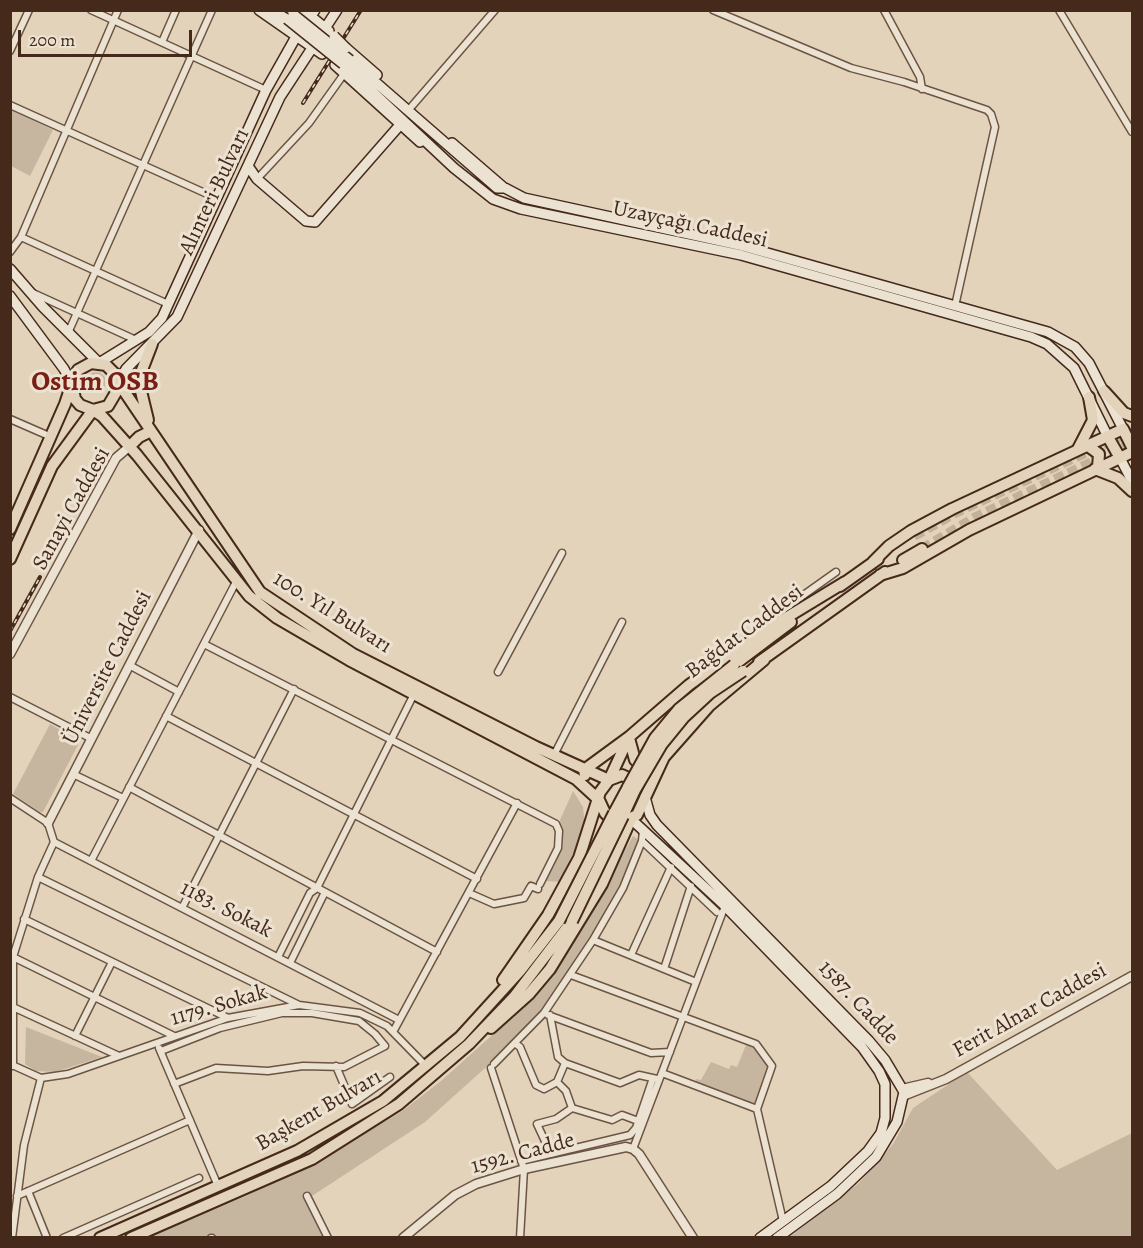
<!DOCTYPE html>
<meta charset="utf-8">
<style>
body{margin:0}
#map{position:relative;width:1143px;height:1248px;overflow:hidden;background:#e2d3ba;font-family:Alegreya,serif}
canvas{display:block}
.frame{position:absolute;inset:0;border:12px solid #45291b;pointer-events:none}
.scale{position:absolute;left:18px;top:30px;width:174px;height:27px;box-sizing:border-box;border:3px solid #45291b;border-top:0;padding-left:8px;font-size:18px;line-height:21px;white-space:nowrap;color:#45291b;-webkit-text-stroke:4px #ece2d2;paint-order:stroke}
</style>
<div id="map">
<canvas width="1143" height="1248"></canvas>
<div class="frame"></div>
<div class="scale">200 m</div>
</div>
<script>
const c = document.querySelector('canvas').getContext('2d');
c.lineJoin = 'round';
function paint(path, color) {
  c.fillStyle = color;
  c.fill(path, 'evenodd');
}
function poly(rows) {
  const path = new Path2D();
  for (const r of rows) {
    if (r.length === 3) {
      path.moveTo(r[0] + r[2], r[1]);
      path.arc(r[0], r[1], r[2], 0, 2 * Math.PI);
      continue;
    }
    path.moveTo(r[0], r[1]);
    for (let i = 2; i < r.length; i += 2) path.lineTo(r[i], r[i + 1]);
  }
  return path;
}
function trace(path, color, width, dash) {
  c.strokeStyle = color;
  c.lineWidth = width;
  c.lineCap = dash ? 'butt' : 'round';
  c.setLineDash(dash || []);
  c.stroke(path);
}
function label(font, color, halo, rows, align = 'center') {
  c.font = font + ' Alegreya,serif';
  c.lineWidth = 6;
  c.setLineDash([]);
  c.textBaseline = 'middle';
  c.strokeStyle = halo;
  c.fillStyle = color;
  for (const [text, x, y, turn = 0] of rows) {
    c.save();
    c.translate(x, y);
    c.rotate((+turn || 0) * Math.PI / 180);
    c.textAlign = isNaN(turn) ? turn : align;
    if (halo) c.strokeText(text, 0, 0);
    c.fillText(text, 0, 0);
    c.restore();
  }
}
paint(poly([
 [11,109,53,130,30,176,11,166],
 [96,382,10],
 [50,724,80,741,43,812,40,812,13,794],
 [573,791,583,807,585,826,561,882,545,881,563,846,560,820],
 [633,836,639,840,612,902,577,963,540,1013,513,1043,425,1122,312,1196,332,1237,147,1238,246,1196,298,1171,401,1112,441,1081,489,1038,549,978,587,919],
 [26,1027,102,1057,55,1072,36,1071,25,1064],
 [746,1045,757,1048,771,1067,756,1106,695,1082,696,1079,701,1080,711,1062,729,1069,731,1065,737,1067],
 [967,1072,1057,1170,1132,1133,1132,1237,788,1238,859,1183,893,1144,913,1108]
]), '#c7b69f');
trace(poly([
 [914,536,955,513,1132,431],
 [922,549,976,517,1132,443]
]), '#c3b19a', 10, [10, 5]);
const minor = poly([
 [91,10,266,90],
 [713,10,851,68,904,82,987,110,991,114,995,127,955,306],
 [884,10,920,77,922,89],
 [1059,10,1132,132],
 [162,42,176,10],
 [10,51,29,10],
 [10,105,216,198],
 [412,106,495,10],
 [257,179,309,123,344,74],
 [21,237,168,304],
 [10,252,21,237,118,10],
 [33,293,136,340],
 [68,333,212,10],
 [10,419,49,436],
 [767,621,836,572],
 [204,644,556,824,559,831,558,848,540,884],
 [129,665,179,692],
 [498,672,562,553],
 [10,697,92,739],
 [166,716,477,879],
 [554,755,622,622],
 [75,775,123,798],
 [129,787,437,952],
 [10,798,48,823,54,842,399,1020],
 [642,841,717,912],
 [91,861,237,580],
 [38,877,299,1005],
 [469,893,494,904,524,898,531,886,538,889],
 [182,908,294,689],
 [24,919,228,1018],
 [593,940,696,982],
 [631,955,671,867],
 [13,957,174,1036],
 [278,957,310,893,317,888,414,694],
 [290,963,325,892],
 [664,969,691,886],
 [571,975,756,1044,772,1066,757,1109,783,1221],
 [15,1008,119,1056],
 [548,1015,651,1053,670,1052],
 [550,1015,558,1057,565,1063,620,1083,639,1075,657,1079],
 [393,1032,517,803],
 [75,1036,112,962],
 [516,1044,520,1047,536,1085,544,1089,557,1082],
 [159,1048,218,1186],
 [161,1051,220,1028,282,1013,312,1013,359,1021,375,1034,385,1046,344,1067,303,1066,268,1071,216,1068,174,1084],
 [565,1063,557,1082,566,1091,572,1108,612,1120,622,1115,638,1121],
 [10,1064,41,1078,68,1074,228,1018,299,1005,360,1013,387,1026,426,1066],
 [494,1064,544,1013,593,940,623,888,642,841,643,830],
 [13,1066,13,957,38,877,54,842],
 [336,1066,352,1104,390,1077],
 [491,1068,524,1169,520,1238],
 [662,1073,757,1109],
 [633,1149,725,906],
 [551,1154,537,1124,556,1119,572,1108],
 [521,1161,630,1135,636,1128,653,1078],
 [28,1191,47,1238],
 [17,1196,190,1120],
 [307,1196,328,1238],
 [12,1238,24,1145,41,1078],
 [63,1238,199,1178],
 [211,1238,212,1238]
]);
const tertiary = poly([
 [10,654,116,458,130,446],
 [48,823,199,530],
 [902,1089,928,1083],
 [903,1096,946,1079,1132,976],
 [403,1238,455,1195,476,1184,524,1169,626,1147,633,1149,639,1154,693,1238]
]);
const secondary = poly([
 [259,10,322,54],
 [272,10,287,19],
 [303,10,329,31],
 [346,48,377,75],
 [350,60,497,188,505,188,524,198,739,245,1048,332,1075,347,1089,363,1123,429],
 [343,64,454,168,493,199,521,209,741,255,1031,337,1047,344,1074,368,1108,437],
 [335,65,420,142],
 [452,143,503,187],
 [248,166,257,179,306,221,315,222,399,126],
 [10,269,43,307,99,363,149,332,162,318,266,90,297,35,315,10],
 [10,296,64,369,72,384],
 [118,382,126,369,177,317,280,97,337,10],
 [1120,458,1132,481],
 [645,797,650,815,657,825,869,1041,885,1060,904,1092,897,1122,876,1157,837,1194,777,1238],
 [631,819,725,906,862,1047,879,1071,885,1084,885,1118,881,1133,868,1151,831,1186,760,1238]
]);
const primary = poly([
 [118,382,260,592,353,654,536,747,609,780],
 [1104,391,1124,413,1132,416],
 [93,410,102,416,137,455,249,596,277,618,349,660,576,779,599,800],
 [148,420,140,387,142,370,152,344],
 [1108,437,1120,458,1132,452],
 [130,446,139,437,151,431],
 [1088,446,1099,454,1098,467],
 [1078,449,1093,420,1089,397],
 [1095,469,1118,478,1132,491],
 [10,529,65,404,74,377,78,370,91,363,106,365,116,375,118,389,108,406,93,410,80,405,75,399,72,384],
 [10,559,52,466,93,410],
 [903,560,922,549],
 [873,562,889,546,911,531,952,509,1123,429,1132,447],
 [880,575,903,568,969,530,1120,458],
 [840,586,878,559],
 [759,662,885,572],
 [734,665,791,622],
 [629,738,635,760,648,767],
 [585,775,584,770,629,737,689,685,771,627,845,582],
 [609,780,622,775,639,783],
 [599,800,605,813,610,818,624,821,637,815,664,757,709,706,764,660],
 [614,813,628,787],
 [623,816,635,790],
 [503,980,548,915,579,858,600,792,609,780,629,737],
 [491,1028,529,994,550,969,602,884,631,819],
 [100,1238,297,1151,383,1101,460,1037,520,971,559,921],
 [131,1238,312,1159,399,1104,469,1044,514,997,572,921]
]);
trace(minor, '#6c5443', 9);
trace(tertiary, '#6c5443', 11);
trace(secondary, '#45291b', 12);
trace(primary, '#45291b', 14);
trace(minor, '#ece2d2', 6);
trace(tertiary, '#ece2d2', 8);
trace(secondary, '#ece2d2', 9);
trace(primary, '#e2d3ba', 10);
const rail = poly([
 [303,103,361,10],
 [10,631,40,577]
]);
trace(rail, '#45291b', 4);
trace(rail, '#ece2d2', 1.5, [4.5]);
const secondaryBridge = poly([
 [293,14,350,60],
 [287,19,343,64],
 [334,36,346,48]
]);
const primaryBridge = poly([
 [628,787,655,738,679,709,734,665],
 [635,790,662,744,684,717,710,693,743,671],
 [559,921,614,813],
 [572,921,623,816]
]);
trace(secondaryBridge, '#45291b', 12, []);
trace(primaryBridge, '#45291b', 14, []);
trace(secondaryBridge, '#ece2d2', 9);
trace(primaryBridge, '#e2d3ba', 10);
label('22px', '#45291b', '#ece2d2', [
 ["Alınteri Bulvarı",215,192,-65],
 ["Uzayçağı Caddesi",690,225,12],
 ["Sanayi Caddesi",72,509,-61],
 ["100. Yıl Bulvarı",332,613,32],
 ["Bağdat Caddesi",745,632,-37],
 ["Üniversite Caddesi",108,668,-63],
 ["1183. Sokak",226,910,27],
 ["1587. Cadde",858,1003,47],
 ["1179. Sokak",219,1006,-16],
 ["Ferit Alnar Caddesi",1030,1011,-29],
 ["Başkent Bulvarı",319,1111,-30],
 ["1592. Cadde",523,1154,-15]
]);
label('bold 28px', '#7a1f14', '#ece2d2', [
 ["Ostim OSB",95,383]
]);
</script>
